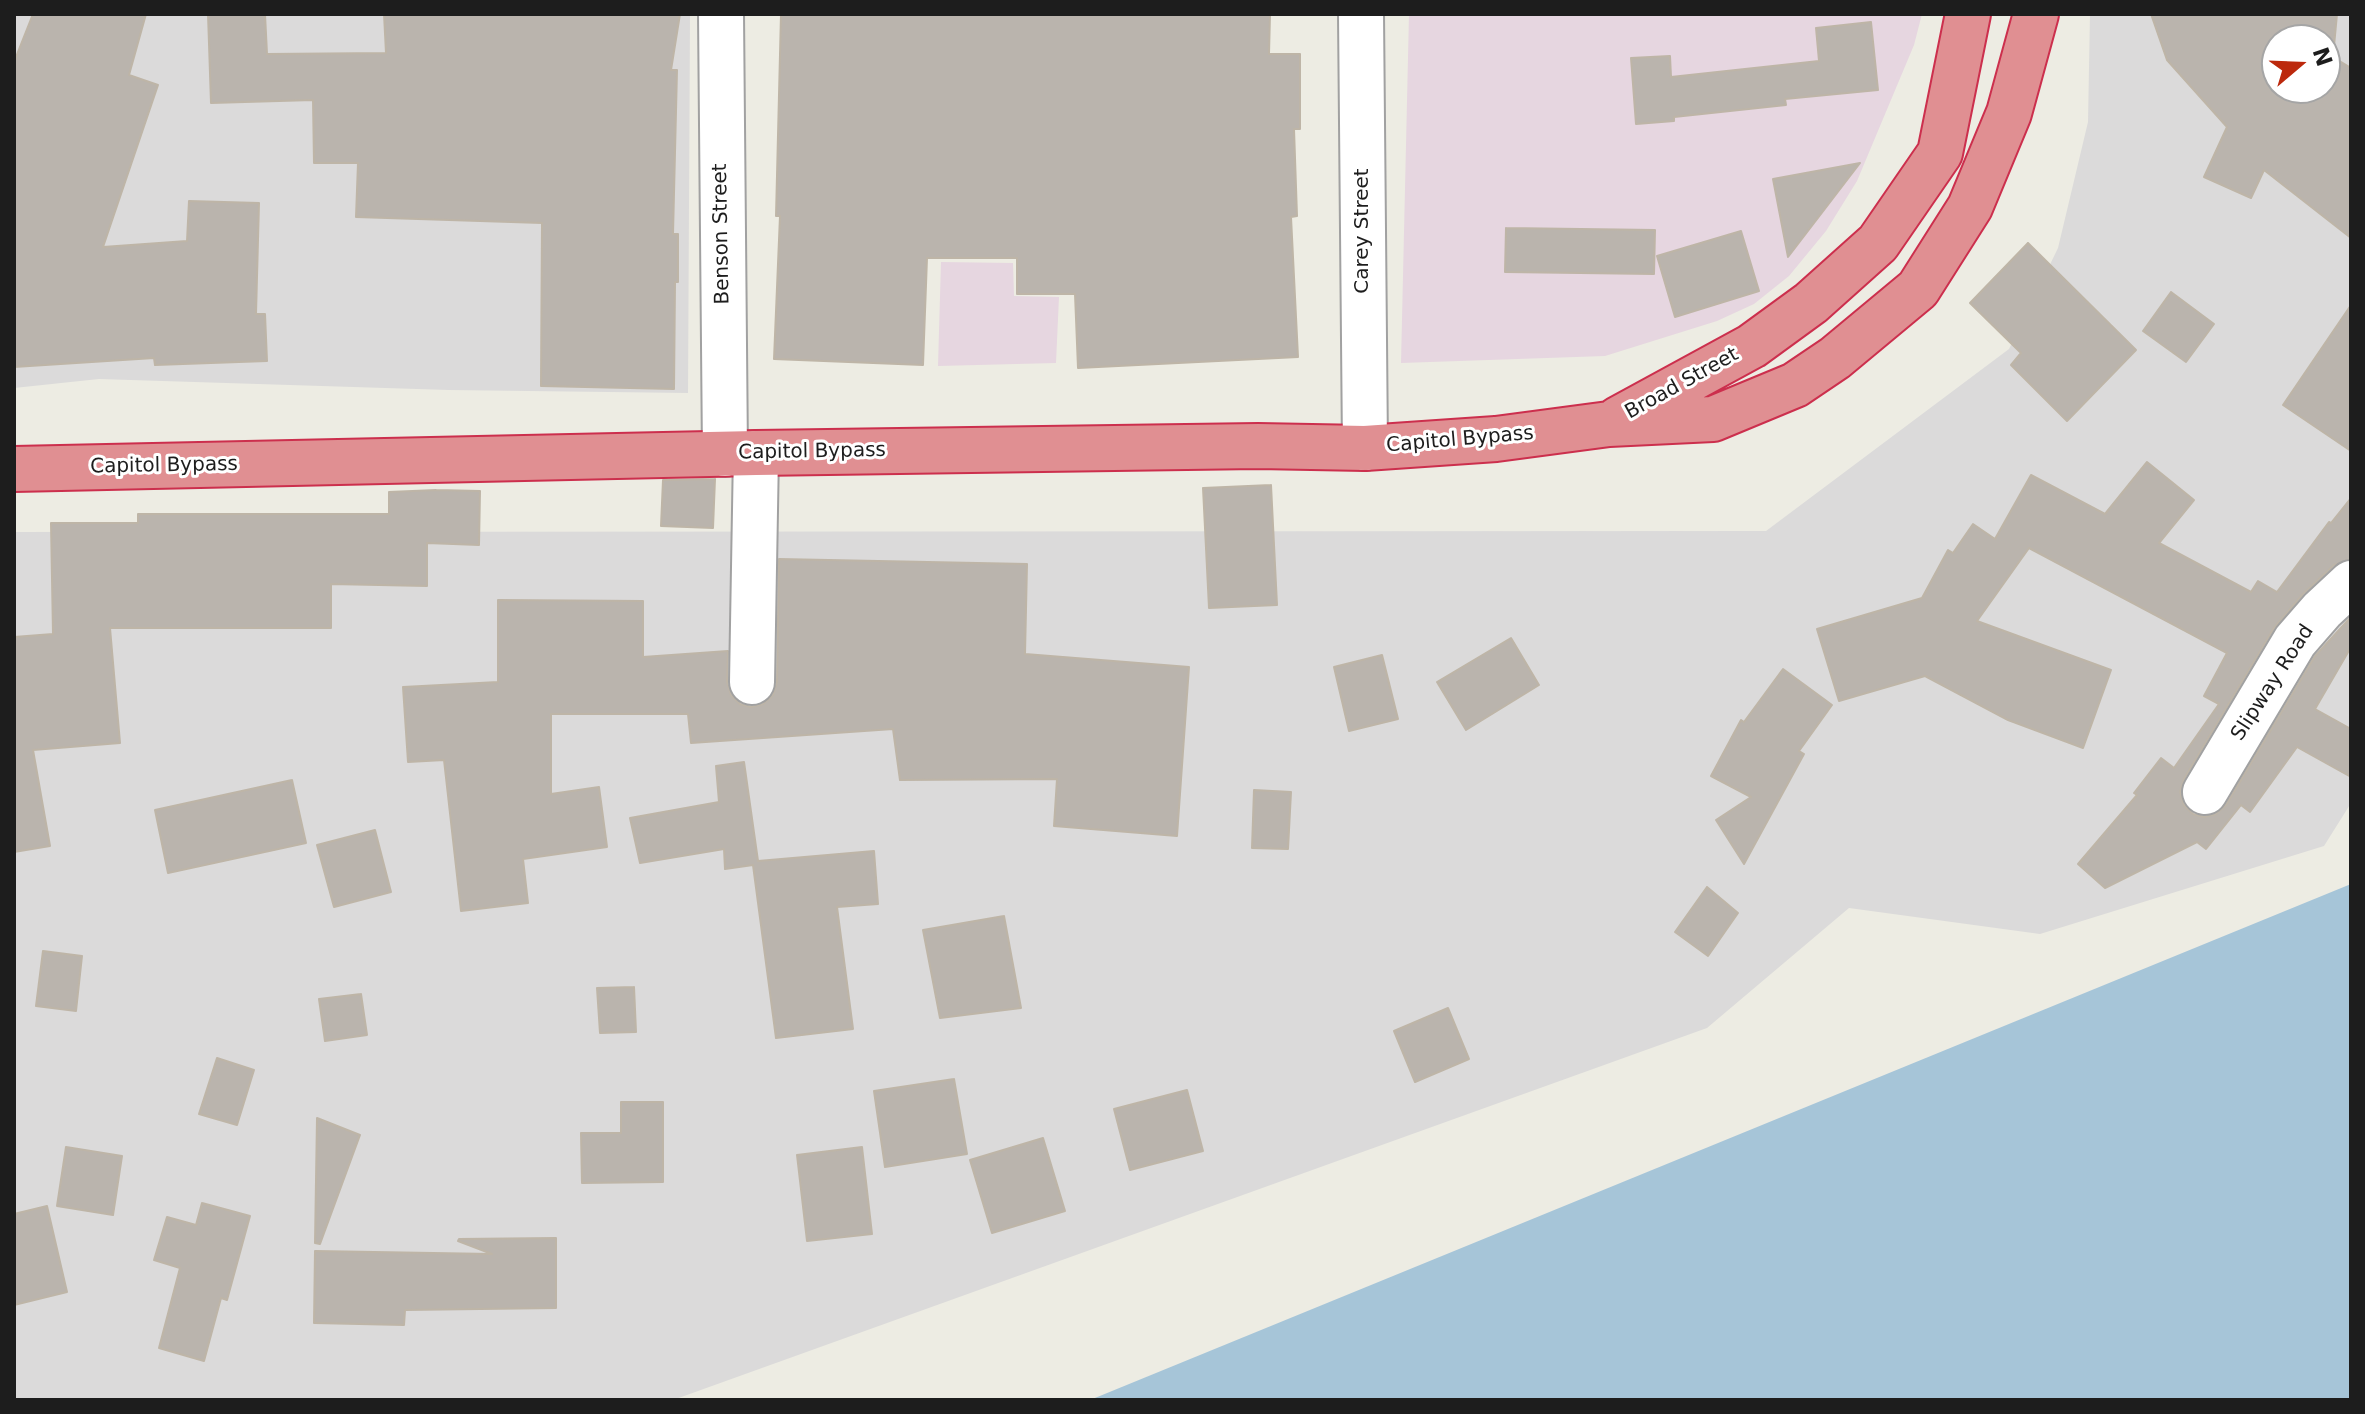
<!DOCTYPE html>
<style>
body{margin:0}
#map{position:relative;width:2365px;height:1414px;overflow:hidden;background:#edece3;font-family:"DejaVu Sans",sans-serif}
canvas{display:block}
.frame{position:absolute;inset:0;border:16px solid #1d1d1d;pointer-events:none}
.north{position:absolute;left:2261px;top:24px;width:80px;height:80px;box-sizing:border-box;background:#fff;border:2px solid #a5a5a5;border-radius:50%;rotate:71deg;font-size:22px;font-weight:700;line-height:32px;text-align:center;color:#1d1d1d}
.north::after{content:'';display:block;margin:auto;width:28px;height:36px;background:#bc290d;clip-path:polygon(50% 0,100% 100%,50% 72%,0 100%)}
</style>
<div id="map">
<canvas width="2365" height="1414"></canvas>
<div class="frame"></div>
<div class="north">N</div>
</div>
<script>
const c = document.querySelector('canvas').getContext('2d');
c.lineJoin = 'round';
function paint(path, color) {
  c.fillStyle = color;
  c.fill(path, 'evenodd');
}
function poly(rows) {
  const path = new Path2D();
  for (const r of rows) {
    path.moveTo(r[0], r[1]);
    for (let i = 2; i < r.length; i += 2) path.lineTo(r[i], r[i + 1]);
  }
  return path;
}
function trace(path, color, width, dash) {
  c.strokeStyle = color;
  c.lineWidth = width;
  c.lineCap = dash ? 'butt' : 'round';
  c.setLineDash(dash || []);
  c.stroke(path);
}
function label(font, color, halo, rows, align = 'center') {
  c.font = font + ' "DejaVu Sans",sans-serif';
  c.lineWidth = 6;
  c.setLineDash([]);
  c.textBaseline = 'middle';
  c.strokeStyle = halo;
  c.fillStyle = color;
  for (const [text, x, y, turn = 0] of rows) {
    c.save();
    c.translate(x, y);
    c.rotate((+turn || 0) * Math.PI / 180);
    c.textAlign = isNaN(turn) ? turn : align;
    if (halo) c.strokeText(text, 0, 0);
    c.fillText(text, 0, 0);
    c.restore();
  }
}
paint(poly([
 [14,14,690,14,688,393,449,390,99,379,14,388],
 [2090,14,2351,14,2351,803,2324,846,2040,934,1849,908,1707,1028,673,1400,14,1400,14,532,1766,531,2009,349,2058,248,2088,122],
 [2277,40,2325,40,2325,88,2277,88]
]), '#dbdada');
paint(poly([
 [1409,14,1922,14,1914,45,1857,181,1826,231,1789,276,1754,304,1717,321,1605,356,1401,363],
 [941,262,1013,263,1014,296,1059,297,1056,363,938,366]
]), '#e6d6e0');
paint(poly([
 [2351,884,2351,1400,1090,1400]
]), '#a6c5d8');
const building = poly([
 [33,14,146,14,129,75,158,85,103,247,187,241,189,201,259,203,256,314,265,314,267,361,155,365,154,358,14,367,14,62,33,14],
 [208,14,265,14,267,54,386,53,384,14,680,14,671,70,677,70,673,234,678,234,678,282,675,282,674,389,541,386,542,223,356,217,358,163,314,163,313,100,211,103,208,14],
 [781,14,1270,14,1269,54,1300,54,1300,129,1294,129,1297,216,1291,217,1298,357,1078,368,1075,294,1017,294,1017,258,927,258,923,365,774,359,780,216,776,216,781,14],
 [2151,14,2337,14,2333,57,2351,68,2351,238,2264,170,2251,198,2204,177,2227,127,2167,60,2151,14],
 [2277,40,2325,40,2325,88,2277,88,2277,40],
 [1871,22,1878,90,1785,99,1786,105,1674,117,1674,121,1636,124,1631,58,1670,56,1671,77,1819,61,1816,28,1871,22],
 [1860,163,1788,257,1773,179,1860,163],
 [1506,228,1655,230,1654,274,1505,272,1506,228],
 [1741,231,1759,291,1675,317,1657,256,1741,231],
 [2028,243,2136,350,2067,421,2011,365,2021,353,1970,303,2028,243],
 [2171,292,2214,324,2186,362,2143,331,2171,292],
 [2351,305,2351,451,2283,405,2351,305],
 [2147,462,2194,500,2159,543,2251,592,2258,581,2277,592,2329,522,2331,523,2351,498,2351,559,2334,565,2303,594,2274,628,2184,779,2180,792,2184,805,2193,814,2204,817,2216,814,2226,805,2315,656,2351,617,2351,647,2315,709,2351,729,2351,777,2297,747,2250,812,2241,805,2206,849,2197,842,2105,888,2078,864,2137,795,2134,793,2161,758,2174,768,2219,704,2204,696,2227,653,2029,548,1977,621,2111,670,2083,748,2008,720,1925,676,1839,701,1817,629,1922,598,1948,550,1953,553,1973,524,1995,539,2031,475,2105,514,2147,462],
 [715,479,713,528,661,526,663,480,715,479],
 [1271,485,1277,605,1209,608,1203,488,1271,485],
 [436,490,480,491,479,545,427,543,427,586,331,584,331,628,110,628,120,743,33,750,50,846,14,852,14,637,53,634,51,523,138,523,138,514,389,514,389,492,436,490],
 [779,559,1027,564,1025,654,1189,667,1177,836,1054,826,1057,779,900,780,893,729,691,743,688,714,551,714,551,794,599,787,607,847,523,859,528,903,461,911,444,760,408,762,403,687,498,682,498,600,643,601,643,657,728,651,727,682,731,695,740,704,751,707,763,704,773,695,777,682,779,559],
 [1511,638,1539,685,1466,730,1437,682,1511,638],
 [1382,655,1398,719,1349,731,1334,667,1382,655],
 [1783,669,1832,705,1799,751,1804,754,1744,864,1716,820,1751,797,1711,776,1741,720,1744,722,1783,669],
 [744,762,758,861,874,851,878,904,837,907,853,1029,776,1038,753,865,725,869,724,849,640,863,630,818,719,802,716,766,744,762],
 [292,780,306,843,168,873,155,810,292,780],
 [1254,790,1291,792,1288,849,1252,848,1254,790],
 [375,830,391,892,334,907,317,845,375,830],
 [1707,887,1738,913,1708,956,1675,932,1707,887],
 [1004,916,1021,1008,940,1018,923,930,1004,916],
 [43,951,82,956,76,1011,36,1006,43,951],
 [634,987,636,1032,600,1033,597,988,634,987],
 [361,994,367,1035,325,1041,319,999,361,994],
 [1448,1008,1469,1059,1415,1082,1394,1031,1448,1008],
 [217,1058,254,1070,237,1125,199,1114,217,1058],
 [954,1079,967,1154,885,1167,874,1091,954,1079],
 [1187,1090,1203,1151,1130,1170,1114,1109,1187,1090],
 [621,1102,663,1102,663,1182,582,1183,581,1133,621,1133,621,1102],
 [317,1118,360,1135,320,1244,315,1243,317,1118],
 [1043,1138,1065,1211,992,1233,970,1160,1043,1138],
 [66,1147,122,1156,113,1215,57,1206,66,1147],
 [862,1147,872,1234,807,1241,797,1155,862,1147],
 [202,1203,250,1216,227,1300,221,1298,204,1361,159,1348,180,1268,154,1260,167,1217,196,1225,202,1203],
 [47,1206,67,1292,14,1305,14,1214,47,1206],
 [556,1238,556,1308,405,1310,404,1325,314,1323,315,1251,492,1254,458,1241,459,1239,556,1238]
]);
paint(building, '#bab4ad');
trace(building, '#beb5a7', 2);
const minor = poly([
 [721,14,725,454],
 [1361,14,1365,448],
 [752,682,756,453],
 [2205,792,2295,641,2322,610,2351,583]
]);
const highway = poly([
 [1618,419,1752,346,1811,303,1878,243,1940,153,1968,14],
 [14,469,756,453,1258,446,1365,448,1496,439,1609,424,1713,419,1795,385,1835,358,1918,289,1970,207,2009,113,2036,14]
]);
trace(minor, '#a1a1a1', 48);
trace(highway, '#cc2f4d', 48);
trace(minor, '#fff', 44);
trace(highway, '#e08f92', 44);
label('20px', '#1d1d1d', '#fff', [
 ["Carey Street",1363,231,-90],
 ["Benson Street",722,234,-91],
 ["Broad Street",1682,384,-29],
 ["Capitol Bypass",1460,440,-5],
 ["Capitol Bypass",812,452,-1],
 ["Capitol Bypass",164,466,-1],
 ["Slipway Road",2273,683,-57]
]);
</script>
